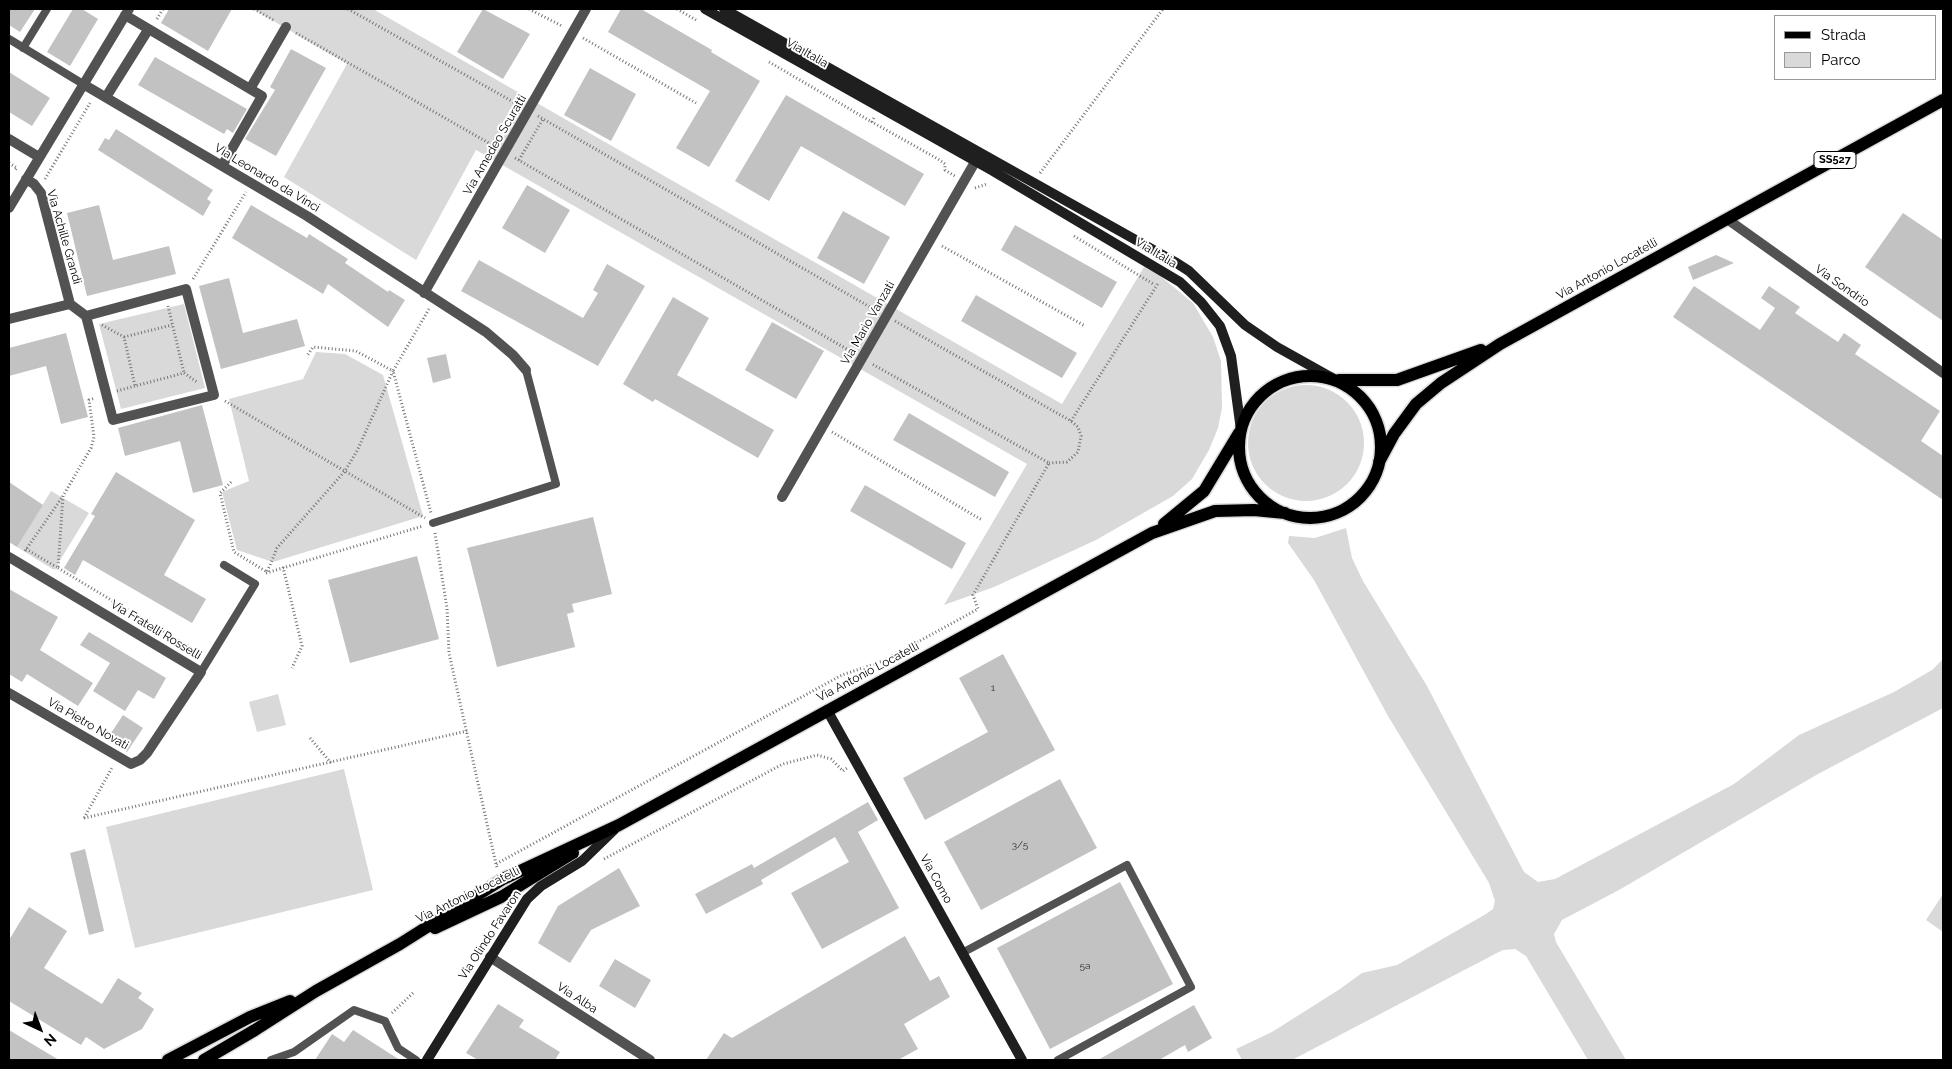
<!DOCTYPE html>
<style>
body{margin:0}
#map{position:relative;width:1952px;height:1069px;overflow:hidden;background:#fff;font-family:Raleway,sans-serif}
canvas{display:block}
.frame{position:absolute;inset:0;border:10px solid #000;pointer-events:none}
.legend{position:absolute;left:1774px;top:15px;width:162px;height:65px;box-sizing:border-box;background:#fff;border:1px solid #999;margin:0;padding:6px 9px;list-style:none;font-size:15px;color:#000}
.legend li{display:flex;align-items:center;gap:10px;height:25px}
.legend b{width:25px;border:1px solid #999}
.north{position:absolute;left:15px;top:1004px;width:50px;height:50px;-webkit-text-stroke:4px #fff;paint-order:stroke;rotate:137deg;font-size:14px;font-weight:700;line-height:20px;text-align:center;color:#000}
.north::after{content:'';display:block;margin:auto;width:18px;height:22px;background:#000;clip-path:polygon(50% 0,100% 100%,50% 72%,0 100%)}
</style>
<div id="map">
<canvas width="1952" height="1069"></canvas>
<div class="frame"></div>
<ul class="legend">
<li><b style="height:6px;background:#000"></b>Strada</li>
<li><b style="height:14px;background:#d9d9d9"></b>Parco</li>
</ul>
<div class="north">N</div>
</div>
<script>
const c = document.querySelector('canvas').getContext('2d');
c.lineJoin = 'round';
function paint(path, color) {
  c.fillStyle = color;
  c.fill(path, 'evenodd');
}
function poly(rows) {
  const path = new Path2D();
  for (const r of rows) {
    if (r.length === 3) {
      path.moveTo(r[0] + r[2], r[1]);
      path.arc(r[0], r[1], r[2], 0, 2 * Math.PI);
      continue;
    }
    path.moveTo(r[0], r[1]);
    for (let i = 2; i < r.length; i += 2) path.lineTo(r[i], r[i + 1]);
  }
  return path;
}
function trace(path, color, width, dash) {
  c.strokeStyle = color;
  c.lineWidth = width;
  c.lineCap = dash ? 'butt' : 'round';
  c.setLineDash(dash || []);
  c.stroke(path);
}
function label(font, color, halo, rows, align = 'center') {
  c.font = font + ' Raleway,sans-serif';
  c.lineWidth = 4;
  c.setLineDash([]);
  c.textBaseline = 'middle';
  c.strokeStyle = halo;
  c.fillStyle = color;
  for (const [text, x, y, turn = 0] of rows) {
    c.save();
    c.translate(x, y);
    c.rotate((+turn || 0) * Math.PI / 180);
    c.textAlign = isNaN(turn) ? turn : align;
    if (halo) c.strokeText(text, 0, 0);
    c.fillText(text, 0, 0);
    c.restore();
  }
}
paint(poly([
 [253,9,373,9,1062,404,1144,267,1159,275,1193,303,1213,337,1221,361,1222,408,1218,428,1209,450,1192,479,1173,496,1096,540,994,587,944,605,1027,464,476,150,416,260,284,177,347,64],
 [184,304,205,388,121,409,99,324],
 [316,352,345,354,383,375,423,516,273,562,237,550,222,492,249,481,229,399,303,379],
 [1306,443,58],
 [51,491,89,513,54,570,17,547],
 [1346,528,1352,558,1363,581,1427,686,1524,872,1538,882,1555,879,1734,784,1799,735,1894,692,1932,670,1943,659,1943,708,1818,774,1619,890,1562,920,1554,934,1556,942,1626,1060,1588,1060,1526,956,1515,949,1503,950,1495,954,1292,1060,1242,1060,1236,1049,1272,1032,1340,989,1362,973,1397,965,1486,914,1493,909,1495,901,1489,883,1388,716,1314,580,1288,543,1289,536,1315,538],
 [278,694,286,725,257,732,249,702],
 [344,769,373,890,135,948,106,827],
 [1943,894,1943,932,1926,920]
]), '#d9d9d9');
paint(poly([
 [9,9,35,9,20,32,9,25],
 [73,9,82,9,98,19,70,66,47,52],
 [169,9,232,9,208,51,161,23],
 [483,9,530,34,503,79,457,52],
 [621,9,641,9,712,50,711,52,760,81,709,167,676,148,710,91,608,32],
 [291,49,326,68,276,156,245,139,275,90,270,87],
 [155,57,247,109,233,133,227,129,224,134,138,85],
 [590,68,636,94,611,141,564,115],
 [9,72,50,98,32,126,9,112],
 [786,95,924,174,905,206,801,146,769,201,735,181],
 [116,129,213,190,207,199,211,202,203,216,98,150,105,138,109,140],
 [527,185,570,210,545,253,502,228],
 [99,205,113,260,169,246,176,274,87,296,67,213],
 [251,205,307,238,309,234,348,259,345,263,388,292,389,290,405,300,388,327,328,284,323,294,232,238],
 [843,211,890,237,864,284,817,258],
 [1903,213,1943,240,1943,321,1865,267],
 [1015,225,1117,282,1102,308,1001,250],
 [1716,255,1734,263,1693,280,1688,267],
 [479,260,583,318,598,293,593,290,607,264,645,286,598,366,461,291],
 [229,278,243,333,297,319,305,346,221,369,199,286],
 [1694,286,1760,330,1775,308,1761,298,1769,286,1800,307,1795,313,1838,342,1844,333,1861,345,1855,354,1940,411,1921,441,1943,456,1943,500,1673,317],
 [976,295,1077,353,1062,378,961,321],
 [673,297,709,318,677,375,774,430,758,458,655,399,653,402,623,384],
 [772,322,824,351,796,399,745,370],
 [66,333,88,417,61,424,46,366,9,376,9,348],
 [446,354,451,378,433,383,427,358],
 [202,405,223,485,193,493,180,441,125,456,118,428],
 [909,413,1009,472,995,497,893,440],
 [116,472,195,520,164,575,206,599,192,623,83,560,75,575,64,568,95,516,91,514],
 [9,482,43,505,17,547,9,542],
 [865,485,966,543,952,569,850,511],
 [593,517,612,594,572,604,574,612,567,614,575,647,497,667,467,548],
 [417,556,439,639,350,663,328,580],
 [9,589,58,617,40,650,93,683,78,706,27,674,22,682,9,674],
 [89,632,166,678,154,699,138,690,125,711,93,691,110,663,80,645],
 [1003,654,1055,750,925,820,903,778,988,732,959,678],
 [123,715,143,728,127,752,107,739],
 [1060,779,1097,848,981,910,944,842],
 [868,802,878,820,858,832,899,908,822,949,791,893,849,862,835,837,761,880,763,884,706,914,695,894,752,864,754,868],
 [85,849,104,931,89,935,70,853],
 [619,868,640,906,591,930,570,963,538,943,558,906],
 [1120,882,1173,984,1050,1049,997,948],
 [29,907,67,931,44,968,102,1004,118,978,142,993,138,998,154,1009,142,1029,104,1049,86,1037,81,1045,9,1001,9,940],
 [905,936,930,981,939,976,950,997,904,1024,918,1049,898,1060,706,1060,724,1033,732,1038],
 [615,959,651,980,635,1008,599,986],
 [498,1004,524,1020,519,1027,560,1052,555,1060,478,1060,466,1053],
 [1194,1005,1212,1038,1188,1052,1185,1045,1159,1060,1098,1060],
 [9,1030,59,1060,9,1060],
 [353,1030,400,1060,315,1060,332,1034,344,1042]
]), '#c2c2c2');
const primary = poly([
 [1310,447,71],
 [1339,380,1397,380,1481,350],
 [1379,462,1394,434,1416,404,1441,383,1500,344,1943,100],
 [1164,524,1204,491,1239,433],
 [435,928,501,897,573,853],
 [168,1060,250,1017,290,1001],
 [204,1060,255,1030,316,991,400,944,503,879,619,825,1152,533,1215,511,1254,510,1285,513]
]);
trace(primary, '#dbdbdb', 15);
trace(poly([
 [254,9,275,21],
 [348,9,517,104],
 [529,9,562,26],
 [677,9,696,20],
 [157,19,163,9],
 [296,33,494,146],
 [583,38,696,103],
 [769,62,872,122],
 [538,116,877,311],
 [874,118,872,122,938,159,945,164,945,170,955,176],
 [515,158,852,352],
 [519,160,543,119],
 [9,163,17,168,15,170],
 [1040,173,1163,9],
 [45,179,90,103],
 [975,188,987,184],
 [1074,236,1155,285],
 [942,246,1085,326],
 [193,279,246,192],
 [168,306,184,373],
 [429,309,393,371,431,513],
 [895,321,1071,421,1078,427,1081,436,1078,452,1067,462,1049,463],
 [102,325,124,337,135,386,184,373,197,382],
 [124,337,172,325],
 [117,391,135,386],
 [225,401,425,518],
 [1071,421,1159,282],
 [832,432,982,520],
 [231,482,220,493,234,552,267,572,277,548,345,471,357,451,393,371,356,351,313,347,307,356],
 [435,533,447,608,449,653,496,864],
 [26,549,58,568,63,496,91,448,94,437,89,400,95,398],
 [25,551,63,496],
 [283,567,302,646,292,668],
 [58,568,201,654],
 [266,573,423,526],
 [310,738,331,763],
 [84,818,467,731],
 [84,818,113,766],
 [604,859,783,764,817,755,831,759,843,771,847,768],
 [497,867,496,864,842,675,883,661,978,609,973,595,1049,463,872,364],
 [392,1013,413,993]
]), '#747474', 3, [1, 2.5]);
trace(poly([
 [9,39,83,84],
 [23,48,47,9],
 [433,523,556,484,526,370],
 [201,672,255,584,224,565],
 [962,953,1127,865,1191,987,1058,1060],
 [271,1060,294,1052,354,1010,385,1021,398,1048,416,1060]
]), '#525252', 8);
trace(poly([
 [125,15,262,96,222,166],
 [83,84,307,216,486,332,513,355,526,370],
 [250,89,286,27],
 [106,97,148,30],
 [9,139,39,157],
 [9,208,129,9],
 [1727,219,1943,373],
 [424,293,586,9],
 [70,304,86,316,113,420,214,395,186,289,86,316],
 [9,319,70,304,41,193,34,184,26,179],
 [782,497,975,162],
 [9,557,201,672,147,753,140,760,131,764,9,693],
 [490,957,650,1060]
]), '#525252', 10);
trace(poly([
 [705,9,993,171,1180,282,1201,302,1220,326,1231,356,1241,430],
 [724,9,1175,262,1189,271,1245,325,1277,347,1336,380],
 [827,710,1022,1060],
 [427,1060,527,899,541,886,582,861,614,830]
]), '#1f1f1f', 10);
trace(primary, '#000', 12);
label('10px', '#303030', null, [
 ["1",993,688],
 ["3/5",1020,845],
 ["5a",1085,966]
]);
for (const [x, y, w] of [
 [1835,160,42]
]) {
  const box = new Path2D();
  box.roundRect(x - w / 2, y - 8.5, w, 17, 4);
  c.fillStyle = '#fff';
  c.fill(box);
  trace(box, '#000', 1);
}
label('bold 11px', '#000', null, [
 ["SS527",1835,160]
]);
label('12px', '#000', '#fff', [
 ["Via Italia",807,53,30],
 ["Via Amedeo Scuratti",495,145,-60],
 ["Via Leonardo da Vinci",267,178,31],
 ["Via Achille Grandi",64,237,74],
 ["Via Italia",1156,253,31],
 ["Via Antonio Locatelli",1607,269,-29],
 ["Via Sondrio",1842,286,35],
 ["Via Mario Vanzati",868,323,-60],
 ["Via Fratelli Rosselli",156,630,31],
 ["Via Antonio Locatelli",868,672,-28],
 ["Via Pietro Novati",88,724,30],
 ["Via Como",936,879,61],
 ["Via Antonio Locatelli",468,895,-26],
 ["Via Olindo Favaron",490,935,-57],
 ["Via Alba",577,998,33]
]);
</script>
